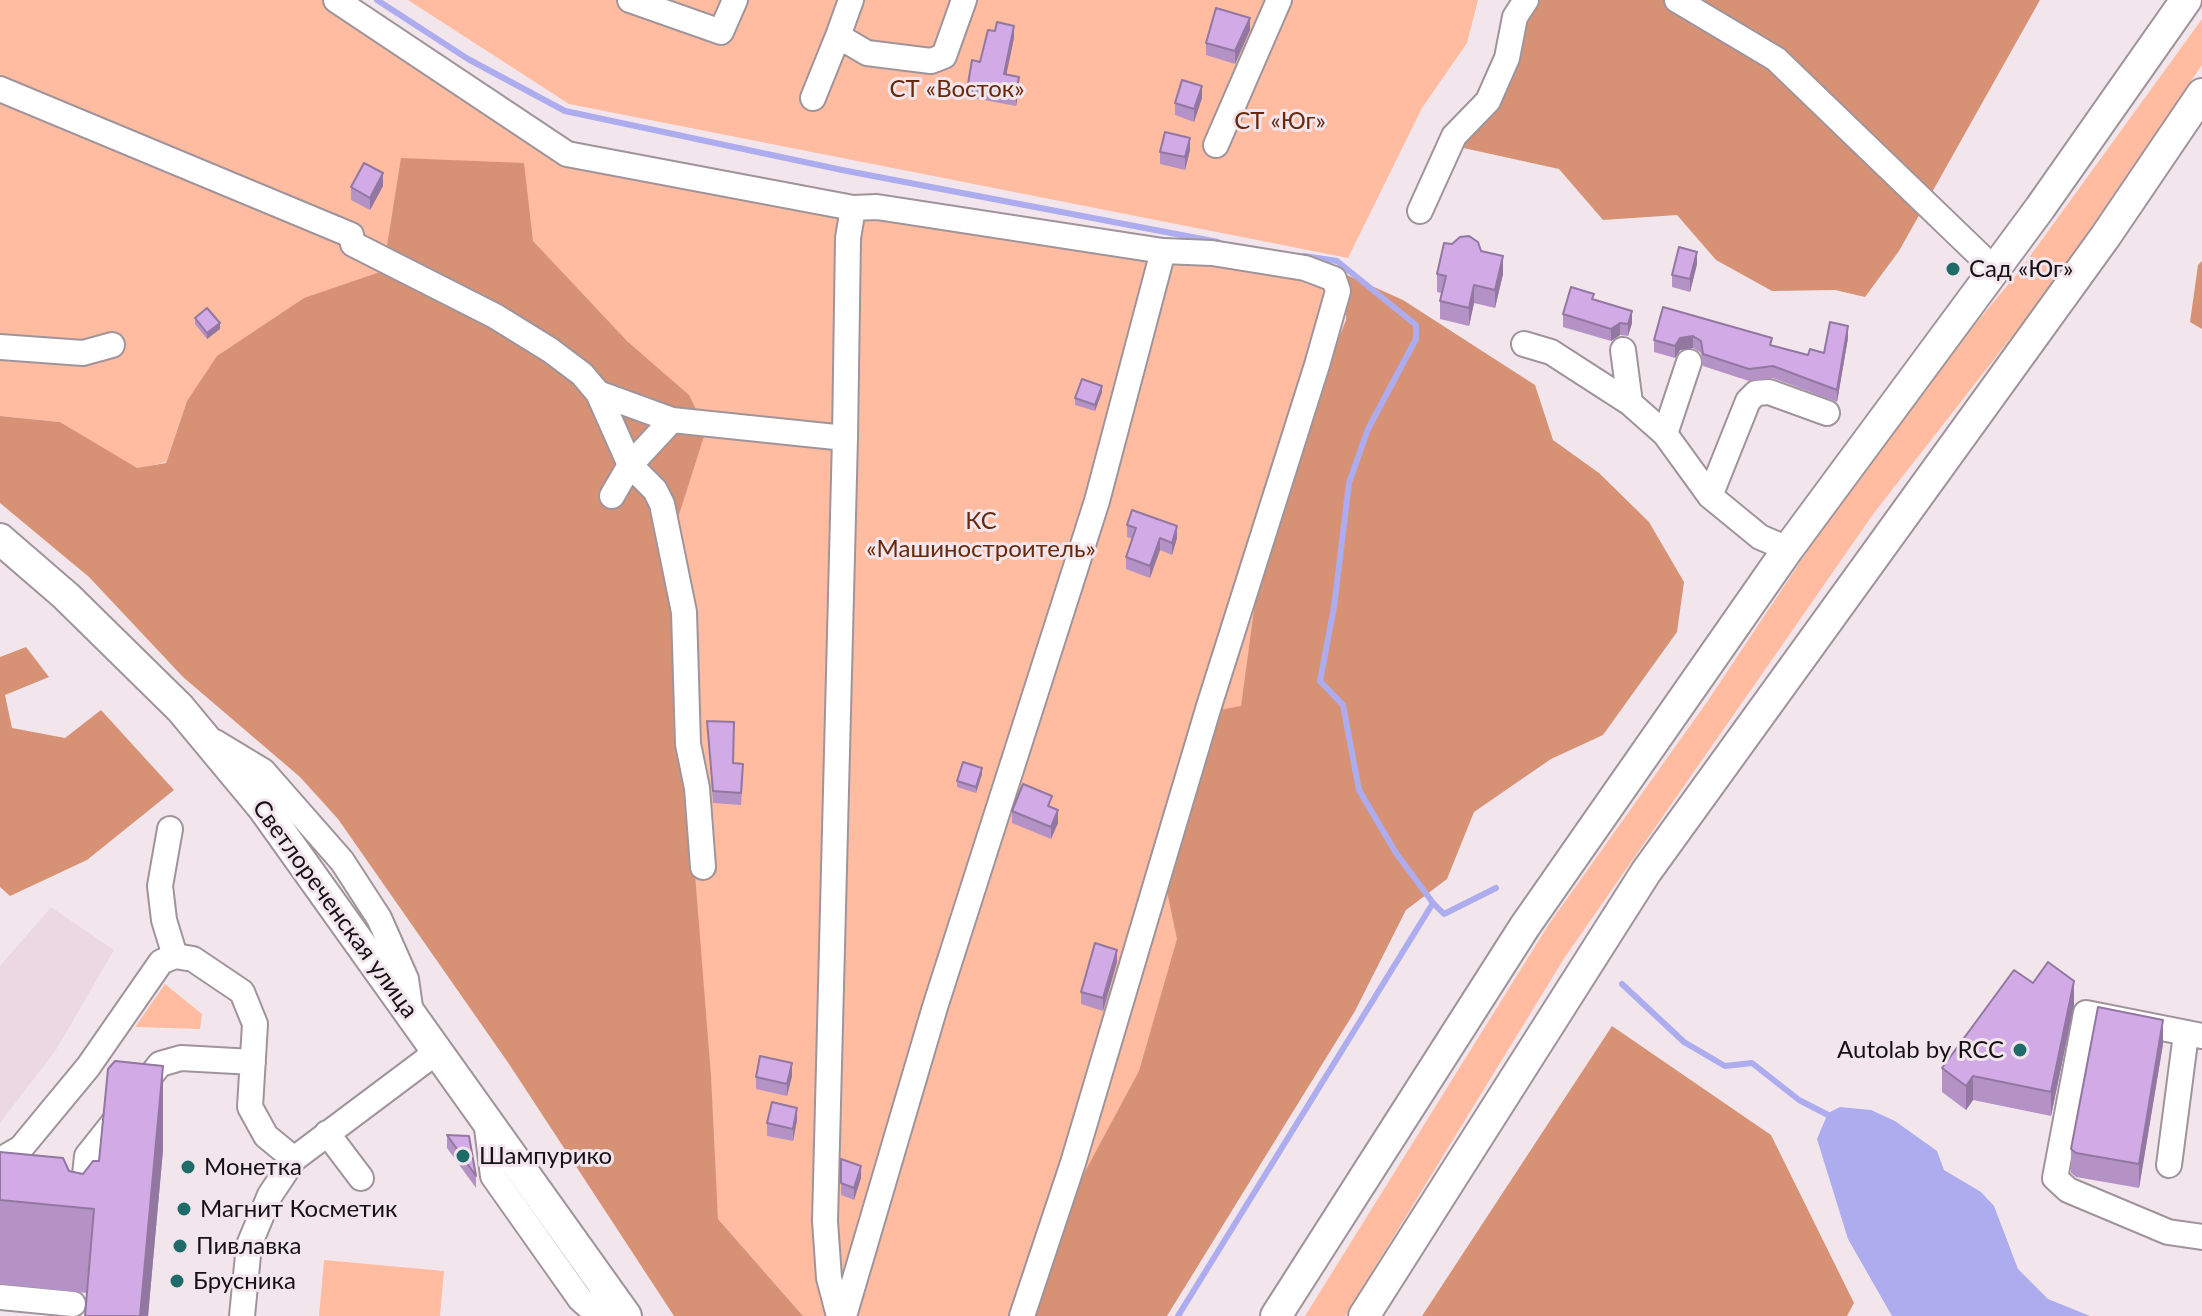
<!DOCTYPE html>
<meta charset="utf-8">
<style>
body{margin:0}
canvas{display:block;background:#f2e6ec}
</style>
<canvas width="2202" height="1316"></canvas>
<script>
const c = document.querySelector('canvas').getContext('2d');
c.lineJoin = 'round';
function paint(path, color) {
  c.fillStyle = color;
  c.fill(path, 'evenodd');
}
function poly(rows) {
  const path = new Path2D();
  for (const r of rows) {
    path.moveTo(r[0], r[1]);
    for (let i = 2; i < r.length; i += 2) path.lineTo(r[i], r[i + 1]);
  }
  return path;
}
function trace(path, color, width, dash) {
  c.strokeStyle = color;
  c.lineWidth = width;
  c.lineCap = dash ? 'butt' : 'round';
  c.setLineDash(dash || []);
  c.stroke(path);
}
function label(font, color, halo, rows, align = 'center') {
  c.font = font + ' Lato,sans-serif';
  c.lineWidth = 6;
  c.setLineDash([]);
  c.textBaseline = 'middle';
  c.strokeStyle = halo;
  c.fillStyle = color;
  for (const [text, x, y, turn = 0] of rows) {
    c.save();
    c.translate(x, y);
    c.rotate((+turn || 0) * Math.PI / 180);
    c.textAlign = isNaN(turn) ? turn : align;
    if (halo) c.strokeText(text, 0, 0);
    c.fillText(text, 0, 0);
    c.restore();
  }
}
paint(poly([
 [51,907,114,950,56,1050,0,1123,0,966]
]), '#ecd8e3');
paint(poly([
 [0,0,352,0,566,140,853,194,1347,275,1281,652,1088,1316,803,1316,718,1219,689,792,187,401,166,462,137,469,60,422,0,416],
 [408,0,1478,0,1467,43,1422,108,1348,258,569,104],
 [2202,19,2202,65,2049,289,1874,513,1565,957,1345,1316,1305,1316,1549,924,1707,702,1850,487,1960,342,2017,274],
 [165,984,202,1014,200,1029,135,1027],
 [324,1260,444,1271,440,1316,319,1316]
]), '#ffbca1');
paint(poly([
 [1527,0,2040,0,1899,251,1865,297,1835,290,1772,291,1716,260,1677,215,1603,220,1559,169,1459,147],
 [401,158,524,163,533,241,627,341,689,395,706,430,669,546,711,1076,718,1219,803,1316,674,1316,509,1064,338,819,300,777,183,677,89,577,0,503,0,416,60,422,137,468,166,463,187,401,217,356,304,298,383,271],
 [2202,261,2202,329,2190,322,2198,265],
 [1347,275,1403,300,1535,385,1553,440,1599,473,1649,522,1684,582,1677,632,1603,735,1551,759,1474,812,1447,879,1406,910,1355,1011,1167,1316,1022,1316,1043,1250,1139,1071,1177,939,1164,877,1214,711,1241,706,1254,610,1306,417,1346,320],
 [26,647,49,677,5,695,12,728,65,738,101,710,174,790,87,860,10,896,0,887,0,657],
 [1612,1026,1771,1135,1854,1303,1847,1316,1422,1316]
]), '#d79276');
paint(poly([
 [1840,1107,1871,1110,1895,1121,1937,1151,1944,1170,1981,1192,1994,1206,2018,1269,2048,1299,2090,1316,1892,1316,1848,1239,1817,1139,1828,1113]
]), '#acacee');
trace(poly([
 [377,0,468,59,565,111,842,170,1218,242],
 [1304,256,1337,261,1416,325,1416,339,1368,429,1349,483,1334,607,1320,681,1343,705,1359,790,1396,853,1433,903,1444,914,1496,888],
 [1622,984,1684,1042,1725,1066,1752,1063,1799,1100,1832,1117],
 [1178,1316,1433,903]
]), '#acacee', 6);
const minor = poly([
 [336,0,567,154,853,208],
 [630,0,721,32,735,0],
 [1677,0,1776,59,1994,269],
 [838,36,851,0],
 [0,89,351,235,353,244,495,316,550,350,582,374,598,393,672,420,845,438,825,1221,829,1278,839,1316],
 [813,98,838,36,867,53,931,61,944,56,964,0],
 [1216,145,1279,0],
 [1420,211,1454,136,1488,101,1507,58,1515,17,1526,0],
 [1524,344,1551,352,1630,403,1665,434,1710,496,1760,537,1788,549],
 [0,347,83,353,112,345],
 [1623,350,1630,403],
 [598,393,630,465,655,490,662,504,684,612,688,744,697,788,703,867],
 [1665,434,1689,362],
 [845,438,848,238,853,208,877,207,1163,251,1212,253,1305,268,1334,279,1338,291,1317,365,1209,706,1073,1163,1022,1316],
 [612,496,630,465,672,420],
 [1710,496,1748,401,1756,393,1769,392,1827,413],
 [215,742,263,771,342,861,379,918,406,979,411,1014],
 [170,829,160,886,164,920,175,956],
 [2202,1036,2086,1013,2055,1178,2068,1190,2168,1232,2202,1237],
 [486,1120,493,1176,580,1299,599,1316],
 [327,1133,361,1178],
 [0,1160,21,1148,88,1067,161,962,175,956,193,959,242,992,255,1024,250,1107,266,1136,294,1159],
 [2169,1165,2186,1034],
 [82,1204,87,1156,160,1064,181,1058,253,1062],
 [0,1297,73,1304],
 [242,1316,249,1245,270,1195,294,1159,438,1051],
 [844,1316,935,1007,1097,501,1163,251]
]);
const major = poly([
 [0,539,66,596,180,708,264,809,626,1316],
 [1276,1316,1525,926,1788,549,2040,208,2186,0],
 [1364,1316,1646,872,2105,237,2202,94]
]);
trace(minor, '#a0949b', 28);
trace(major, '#a0949b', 34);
trace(minor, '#fff', 24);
trace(major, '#fff', 30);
paint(poly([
 [1250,30,1235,64,1206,55,1206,43],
 [1014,38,1006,74,1019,89,1016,106,968,97,968,84,980,62],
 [1202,98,1194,122,1175,115,1175,103],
 [1190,150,1185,170,1160,164,1160,152],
 [383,186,370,210,351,200,351,187],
 [1481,251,1503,274,1495,308,1474,303,1469,326,1440,319,1440,301,1441,293,1437,292,1437,274],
 [1697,264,1690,292,1672,287,1672,275],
 [1594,300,1632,323,1628,336,1620,335,1611,341,1563,327,1563,314],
 [1663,307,1772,346,1808,355,1824,353,1848,338,1837,402,1773,378,1749,381,1703,366,1701,353,1693,348,1680,350,1675,358,1654,352,1654,340],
 [195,318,220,329,207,339,195,324],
 [1102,392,1095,411,1075,405,1075,398],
 [1127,525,1177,538,1172,555,1160,550,1150,578,1126,569,1126,557,1133,539,1127,537],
 [707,721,743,776,741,805,713,803],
 [982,774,976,793,957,787,957,781],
 [1052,808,1058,823,1051,839,1012,823,1012,811],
 [1117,962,1103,1011,1081,1004,1081,992],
 [2033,983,2074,1005,2051,1116,1973,1100,1966,1110,1942,1092,1942,1068],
 [2163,1044,2139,1188,2076,1177,2071,1173,2071,1149],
 [792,1076,787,1096,756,1089,756,1077],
 [797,1120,793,1141,767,1136,767,1123],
 [447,1135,476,1176,476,1188,447,1148],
 [163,1150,148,1316,85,1316,87,1293,0,1284,0,1152,69,1171,83,1174,99,1161],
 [841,1159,861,1178,854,1200,841,1195]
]), '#b492c6');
paint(poly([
 [1250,18,1250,30,1235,64,1235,51],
 [1014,26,1014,38,1004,86,1004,74],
 [1019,77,1019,89,1016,106,1016,94],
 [1202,86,1202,98,1194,122,1194,109],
 [1190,138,1190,150,1185,170,1185,157],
 [383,173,383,186,370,210,370,198],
 [1697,252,1697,264,1690,292,1690,279],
 [1503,256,1503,274,1495,308,1495,290],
 [1474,285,1474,303,1469,326,1469,308],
 [1632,311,1632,323,1628,336,1628,324],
 [220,323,220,329,207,339,207,333],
 [1620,323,1620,335,1611,341,1611,329],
 [1848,326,1848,338,1837,402,1837,390],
 [1693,336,1693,348,1680,350,1675,358,1675,346,1680,338],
 [1102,386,1102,392,1095,411,1095,405],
 [1177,526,1177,538,1172,555,1172,543],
 [1160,538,1160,550,1150,578,1150,566],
 [982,768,982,774,976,793,976,787],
 [1058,810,1058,823,1051,839,1051,827],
 [1117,950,1117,962,1103,1011,1103,998],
 [2074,981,2074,1005,2051,1116,2051,1092],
 [2163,1020,2163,1044,2139,1188,2139,1164],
 [792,1063,792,1076,787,1096,787,1084],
 [163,1066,163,1150,148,1316,140,1316],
 [1973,1076,1973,1100,1966,1110,1966,1086],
 [797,1108,797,1120,793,1141,793,1129],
 [861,1166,861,1178,854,1200,854,1188]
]), '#9277a1');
const building = poly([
 [1216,8,1250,18,1235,51,1206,43,1216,8],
 [997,22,1014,26,1004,74,1019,77,1016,94,968,84,972,60,980,62,988,30,995,31,997,22],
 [1182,80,1202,86,1194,109,1175,103,1182,80],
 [1165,132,1190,138,1185,157,1160,152,1165,132],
 [364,163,383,173,370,198,351,187,364,163],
 [1469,236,1478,242,1481,251,1503,256,1495,290,1474,285,1469,308,1440,301,1446,276,1437,274,1444,243,1452,244,1460,237,1469,236],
 [1679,247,1697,252,1690,279,1672,275,1679,247],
 [1571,287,1594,294,1592,299,1632,311,1628,324,1620,323,1611,329,1563,314,1571,287],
 [1663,307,1772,338,1770,345,1808,355,1810,349,1824,353,1830,322,1848,326,1837,390,1773,366,1749,369,1703,354,1701,341,1693,336,1680,338,1675,346,1654,340,1663,307],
 [207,308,220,323,207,333,195,318,207,308],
 [1082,379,1102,386,1095,405,1075,398,1082,379],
 [1132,510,1177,526,1172,543,1160,538,1150,566,1126,557,1136,528,1127,525,1132,510],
 [707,721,734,722,733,763,743,764,741,793,713,791,707,721],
 [963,762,982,768,976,787,957,781,963,762],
 [1023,784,1052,796,1048,806,1058,810,1051,827,1012,811,1023,784],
 [1095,943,1117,950,1103,998,1081,992,1095,943],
 [2048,962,2074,981,2051,1092,1973,1076,1966,1086,1942,1068,2014,970,2033,983,2048,962],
 [2098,1007,2163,1020,2139,1164,2076,1153,2071,1149,2098,1007],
 [760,1056,792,1063,787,1084,756,1077,760,1056],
 [115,1061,163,1066,140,1316,85,1316,94,1209,0,1200,0,1152,63,1158,69,1171,83,1174,93,1161,99,1161,108,1069,115,1061],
 [772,1102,797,1108,793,1129,767,1123,772,1102],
 [447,1135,469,1136,476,1176,447,1135],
 [841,1159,861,1166,854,1188,841,1183,841,1159]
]);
paint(building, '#d1aae6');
trace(building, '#9277a1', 2);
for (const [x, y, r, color] of [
 [1953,269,8,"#1f6b6a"],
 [2020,1050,8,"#1f6b6a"],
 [463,1156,8,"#1f6b6a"],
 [188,1167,8,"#1f6b6a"],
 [184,1209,8,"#1f6b6a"],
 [180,1246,8,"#1f6b6a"],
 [177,1281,8,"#1f6b6a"]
]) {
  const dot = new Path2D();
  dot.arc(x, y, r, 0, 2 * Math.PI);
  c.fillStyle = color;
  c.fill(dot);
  trace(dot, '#f2e6ec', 3);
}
label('24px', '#68290b', '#f2e6ec', [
 ["СТ «Восток»",957,89],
 ["СТ «Юг»",1280,121],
 ["КС",981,521],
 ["«Машиностроитель»",981,549]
]);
label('24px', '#161214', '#f2e6ec', [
 ["Сад «Юг»",1969,269],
 ["Autolab by RCC",2004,1050,"right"],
 ["Шампурико",479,1156],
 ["Монетка",204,1167],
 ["Магнит Косметик",200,1209],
 ["Пивлавка",196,1246],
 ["Брусника",193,1281]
], 'left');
label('24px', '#161214', '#f2e6ec', [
 ["Светлореченская улица",335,909,54]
]);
</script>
